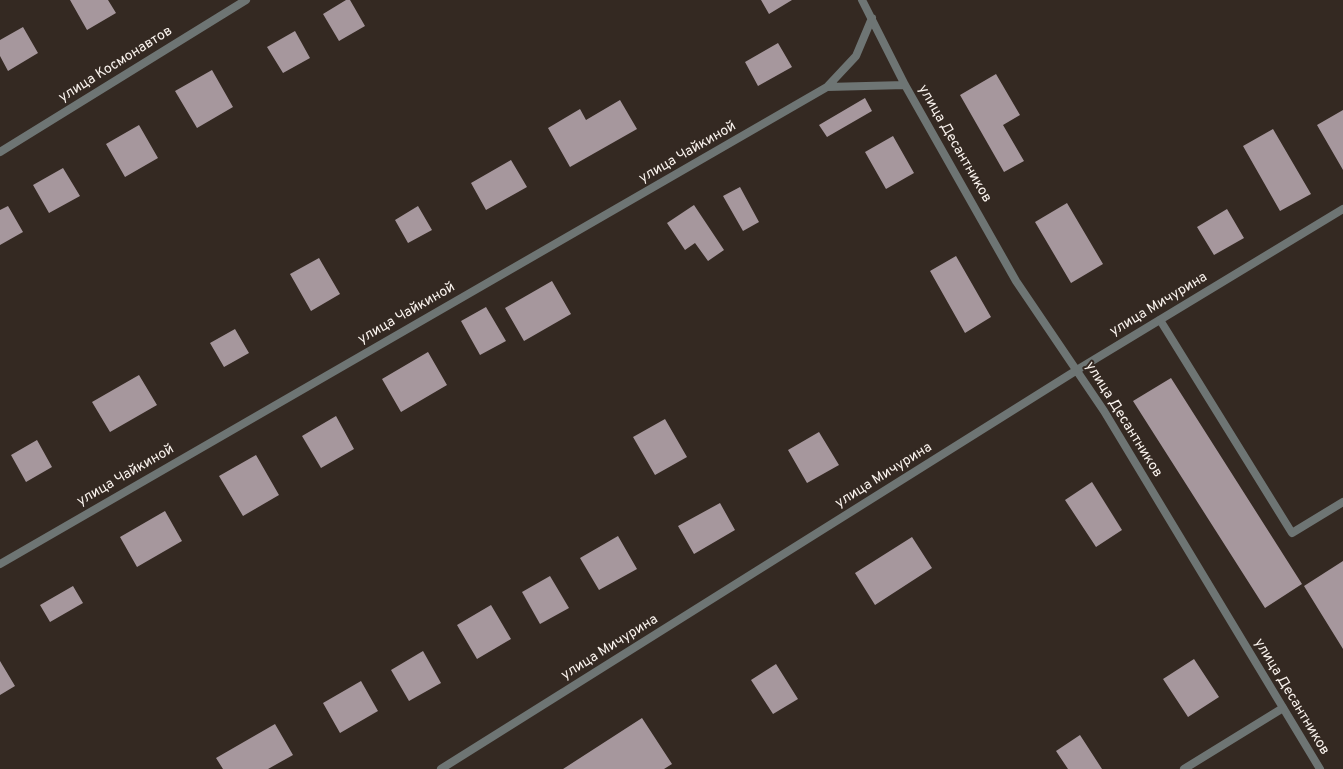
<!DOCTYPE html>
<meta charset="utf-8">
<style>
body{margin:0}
canvas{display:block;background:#342922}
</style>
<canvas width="1343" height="769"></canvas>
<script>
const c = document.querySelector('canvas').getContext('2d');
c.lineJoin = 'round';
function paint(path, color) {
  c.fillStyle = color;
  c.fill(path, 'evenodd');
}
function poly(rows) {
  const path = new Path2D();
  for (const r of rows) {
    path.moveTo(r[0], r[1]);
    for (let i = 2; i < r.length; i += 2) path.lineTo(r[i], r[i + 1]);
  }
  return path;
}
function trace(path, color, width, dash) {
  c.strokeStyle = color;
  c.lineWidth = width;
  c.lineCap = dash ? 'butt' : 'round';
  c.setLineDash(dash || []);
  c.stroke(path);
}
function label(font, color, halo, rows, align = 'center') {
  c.font = font + ' Overpass,sans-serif';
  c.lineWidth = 4;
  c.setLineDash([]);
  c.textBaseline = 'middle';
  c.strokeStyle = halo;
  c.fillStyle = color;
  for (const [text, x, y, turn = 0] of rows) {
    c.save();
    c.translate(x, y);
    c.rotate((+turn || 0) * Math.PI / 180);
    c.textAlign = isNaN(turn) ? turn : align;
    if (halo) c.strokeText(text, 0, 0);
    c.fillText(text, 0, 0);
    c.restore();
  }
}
paint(poly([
 [70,0,108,0,116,13,87,30],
 [346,0,350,0,365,26,339,41,323,14],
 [761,0,792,0,769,14],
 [23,27,38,53,8,71,0,56,0,40],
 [295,31,310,58,283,73,267,47],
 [778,43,792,67,758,86,745,62],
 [212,70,233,107,197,128,175,91],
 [996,74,1020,115,1003,125,1024,161,1004,172,960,95],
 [865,98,872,111,827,137,819,125],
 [620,100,637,129,570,167,548,128,580,109,586,120],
 [1343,110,1343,170,1317,125],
 [139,125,158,158,125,177,106,144],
 [1273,129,1311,194,1280,211,1243,146],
 [893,136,914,173,886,189,865,152],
 [511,160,527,187,486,210,471,183],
 [63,168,80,196,49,213,33,185],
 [740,187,759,222,743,231,723,196],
 [1067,203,1103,264,1071,283,1035,222],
 [694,205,724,250,708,261,695,243,685,250,667,223],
 [8,206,23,232,0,245,0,210],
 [418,206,432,230,408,243,395,220],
 [1227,209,1244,238,1214,255,1197,227],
 [956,256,991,317,965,333,930,271],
 [319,258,340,294,311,311,290,274],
 [552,281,571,314,524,341,505,308],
 [486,307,506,341,480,355,461,321],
 [235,329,249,353,224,367,210,343],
 [428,352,447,385,401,412,382,379],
 [139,375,157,405,110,432,92,402],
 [1171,378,1302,584,1265,608,1133,401],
 [336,416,354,449,321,468,302,436],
 [665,419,687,457,655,475,633,437],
 [819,432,839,465,807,483,788,450],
 [37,440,52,467,26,482,11,455],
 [256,455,279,495,243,516,219,476],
 [1092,482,1122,530,1096,547,1065,500],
 [720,503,735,530,694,554,678,526],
 [165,511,182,541,137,567,120,537],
 [618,536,637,569,599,590,580,558],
 [912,537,932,568,875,605,855,573],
 [1343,561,1343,649,1304,586],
 [550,576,569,608,540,624,522,592],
 [73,586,83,603,50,622,40,605],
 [491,605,511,639,477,659,457,625],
 [423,651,441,683,409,701,391,670],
 [1194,659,1219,697,1188,717,1163,679],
 [0,661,15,686,0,695],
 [776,664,798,699,773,714,751,680],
 [361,681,378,711,340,733,323,703],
 [642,718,672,764,664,769,563,769],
 [275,724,293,755,268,769,223,769,216,758],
 [1080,735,1102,769,1068,769,1056,751]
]), '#a6979d');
trace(poly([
 [1160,320,1292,533,1343,502],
 [1184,769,1283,708]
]), '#6e7574', 8);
trace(poly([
 [862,0,905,85,1016,281,1104,411,1320,769],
 [827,87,856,56,872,18],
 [0,152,246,0],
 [0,564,827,87,905,85],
 [441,769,1077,370,1343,209]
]), '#6e7574', 8);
label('14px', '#f9f2ed', '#342922', [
 ["улица Космонавтов",116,65,-32],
 ["улица Десантников",954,144,60],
 ["улица Чайкиной",688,153,-30],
 ["улица Мичурина",1159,305,-31],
 ["улица Чайкиной",407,314,-30],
 ["улица Десантников",1123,420,58],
 ["улица Чайкиной",126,476,-30],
 ["улица Мичурина",884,476,-32],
 ["улица Мичурина",610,648,-32],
 ["улица Десантников",1291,697,59]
]);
</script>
